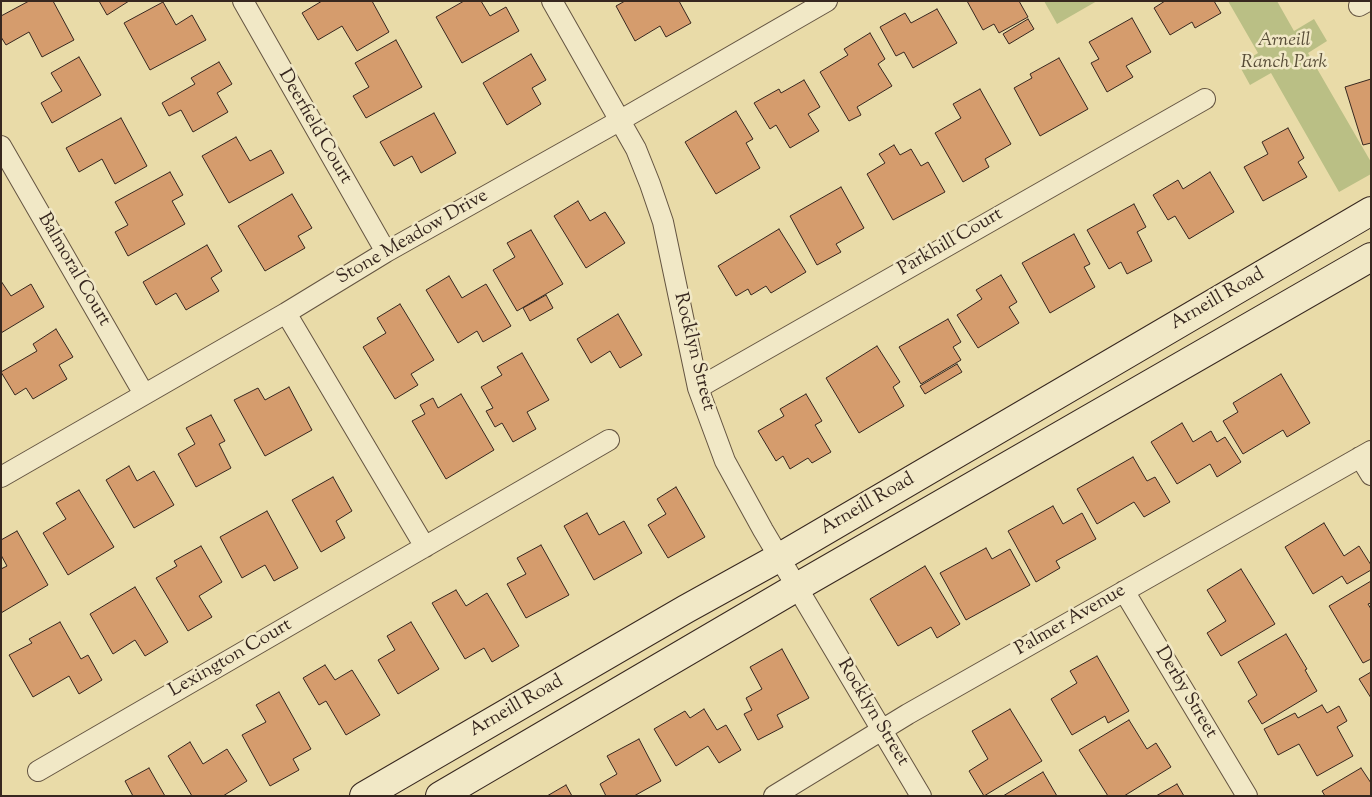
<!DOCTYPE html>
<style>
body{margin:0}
#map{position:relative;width:1372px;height:797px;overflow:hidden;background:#e9dba8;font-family:"Sorts Mill Goudy",serif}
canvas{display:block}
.frame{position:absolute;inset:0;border:2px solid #37271f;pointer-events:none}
</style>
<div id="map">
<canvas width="1372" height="797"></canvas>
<div class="frame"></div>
</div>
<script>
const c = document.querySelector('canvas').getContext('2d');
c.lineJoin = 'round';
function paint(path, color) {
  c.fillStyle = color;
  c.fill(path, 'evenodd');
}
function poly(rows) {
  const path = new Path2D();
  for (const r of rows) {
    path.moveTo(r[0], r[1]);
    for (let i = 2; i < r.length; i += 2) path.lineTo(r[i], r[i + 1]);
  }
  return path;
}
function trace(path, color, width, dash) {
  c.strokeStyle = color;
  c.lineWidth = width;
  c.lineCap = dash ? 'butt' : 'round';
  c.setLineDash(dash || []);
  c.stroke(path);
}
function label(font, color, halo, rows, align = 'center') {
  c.font = font + ' "Sorts Mill Goudy",serif';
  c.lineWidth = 5;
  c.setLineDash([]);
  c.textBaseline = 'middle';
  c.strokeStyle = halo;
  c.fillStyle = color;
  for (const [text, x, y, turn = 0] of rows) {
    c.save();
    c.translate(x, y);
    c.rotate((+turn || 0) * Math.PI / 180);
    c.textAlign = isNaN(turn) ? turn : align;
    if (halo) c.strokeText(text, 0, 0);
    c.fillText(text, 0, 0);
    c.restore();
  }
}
paint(poly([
 [1044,1,1097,1,1057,24],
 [1228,1,1277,1,1294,31,1314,19,1327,41,1308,53,1371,162,1371,174,1339,192,1271,73,1250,85,1239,65,1258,53]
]), '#babf85');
const building = poly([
 [29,1,53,1,74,40,42,57,29,32,6,45,1,37,1,16,29,1],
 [99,1,129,1,107,15,99,1],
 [322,1,372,1,389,32,357,51,342,26,318,40,302,13,322,1],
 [464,1,481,1,490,16,506,7,519,31,462,63,436,17,464,1],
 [625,1,679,1,691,23,666,37,660,26,635,41,616,6,625,1],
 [967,1,1019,1,1028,17,999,33,994,24,983,30,967,1],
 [1165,1,1214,1,1221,13,1195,28,1192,22,1170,35,1154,8,1165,1],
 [163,2,176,25,192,15,206,40,150,70,124,23,163,2],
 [937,9,957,43,913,68,904,52,896,56,880,27,905,13,911,23,937,9],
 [1132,18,1151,52,1126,66,1133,77,1107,92,1091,63,1099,59,1089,42,1132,18],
 [1028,19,1034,29,1009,44,1003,34,1028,19],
 [870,33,885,59,878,64,892,86,857,107,861,115,849,121,820,72,848,55,844,49,870,33],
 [396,40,422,87,366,118,353,96,369,87,355,63,396,40],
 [531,54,546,80,532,88,541,104,507,125,483,83,531,54],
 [79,57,101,95,52,123,41,103,62,91,51,73,79,57],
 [1059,58,1088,109,1040,136,1014,88,1032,78,1030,74,1059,58],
 [219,62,232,84,217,93,228,112,193,132,181,110,169,116,162,103,195,84,191,78,219,62],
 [1371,79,1371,143,1363,145,1345,87,1371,79],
 [804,80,820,107,808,114,819,131,790,148,776,125,770,129,754,103,779,89,781,93,804,80],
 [980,89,1011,144,985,159,989,167,963,182,935,133,961,118,953,104,980,89],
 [736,111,753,139,746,143,760,168,716,194,685,142,736,111],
 [434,113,456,153,421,173,412,156,394,166,380,142,434,113],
 [121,118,147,166,115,184,102,159,79,172,66,148,121,118],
 [1288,128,1304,158,1298,162,1307,177,1263,201,1244,167,1268,154,1262,142,1288,128],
 [236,137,250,161,271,150,284,173,229,203,202,156,236,137],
 [894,145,900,155,911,149,921,166,928,162,945,192,893,220,867,174,885,163,879,154,894,145],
 [170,172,183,195,172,201,185,224,128,256,115,232,128,225,115,202,170,172],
 [1210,172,1234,212,1189,239,1175,216,1168,220,1153,195,1178,180,1183,189,1210,172],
 [841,187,864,228,836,244,841,252,817,265,790,216,841,187],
 [292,194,312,228,298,236,305,248,265,271,238,226,292,194],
 [578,201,590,221,605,212,625,243,586,268,554,216,578,201],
 [1134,204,1146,227,1137,232,1152,261,1127,274,1121,262,1109,269,1087,230,1134,204],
 [779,229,806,272,771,293,766,286,751,295,748,289,736,296,718,266,779,229],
 [531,230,563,284,517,311,493,270,515,257,507,243,531,230],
 [1074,234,1090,264,1084,267,1095,287,1050,313,1022,263,1074,234],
 [207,245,222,271,211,278,219,291,186,310,176,293,156,305,143,282,207,245],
 [1001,275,1017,302,1009,307,1019,323,978,348,957,315,982,299,976,290,1001,275],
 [449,276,462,298,486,284,511,326,483,342,477,331,458,343,426,290,449,276],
 [1,281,11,296,31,284,44,307,1,333,1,281],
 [546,295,553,308,530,321,523,308,546,295],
 [400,304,434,360,411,374,418,385,395,399,363,347,386,333,377,318,400,304],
 [618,314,642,355,620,368,610,351,591,363,577,339,618,314],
 [948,319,961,342,953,347,961,360,921,384,899,347,948,319],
 [56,329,73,357,59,365,67,379,33,399,26,388,15,395,1,372,37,351,33,344,56,329],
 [877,346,900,382,893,387,904,406,859,433,826,378,877,346],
 [522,353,549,400,527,412,536,429,513,442,502,423,495,427,486,411,493,408,481,387,502,375,497,367,522,353],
 [957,364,962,372,925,394,920,386,957,364],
 [1281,374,1310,423,1287,437,1283,430,1243,454,1223,421,1238,412,1233,403,1281,374],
 [289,387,312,430,265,456,234,400,258,388,265,400,289,387],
 [461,394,494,450,446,479,412,421,425,414,420,405,433,398,438,408,461,394],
 [806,394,822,421,815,425,831,452,812,463,808,458,790,469,783,456,776,461,758,431,784,416,780,409,806,394],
 [211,415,225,441,219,444,231,468,196,487,178,454,195,444,186,428,211,415],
 [1182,423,1193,442,1211,431,1217,442,1225,437,1241,462,1217,477,1210,464,1177,484,1151,442,1182,423],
 [1133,457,1147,481,1155,477,1170,502,1144,517,1134,502,1097,524,1077,489,1133,457],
 [129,466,137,481,154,471,174,505,134,528,106,480,129,466],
 [333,477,352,511,336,521,345,538,321,552,292,500,333,477],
 [676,487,705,537,668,558,648,525,666,514,657,499,676,487],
 [79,490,114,547,68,575,43,533,66,519,56,503,79,490],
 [1053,506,1063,524,1082,513,1096,539,1056,561,1060,568,1036,582,1008,531,1053,506],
 [267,511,298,568,274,581,265,565,242,578,220,537,267,511],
 [587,513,599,535,624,521,642,553,594,580,564,526,587,513],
 [1324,523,1344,556,1359,546,1371,565,1371,570,1347,584,1342,576,1313,594,1285,547,1324,523],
 [17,531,48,585,1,613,1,569,7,566,1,555,1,540,17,531],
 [541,545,569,595,526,618,507,584,526,574,517,558,541,545],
 [201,546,222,582,199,596,212,617,188,631,156,578,177,566,174,561,201,546],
 [986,548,992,559,1010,549,1030,585,966,620,940,573,986,548],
 [925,566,960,624,937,638,931,627,898,646,870,599,925,566],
 [1241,569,1275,624,1221,656,1207,633,1226,621,1207,590,1241,569],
 [1371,581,1371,603,1368,604,1371,609,1371,659,1363,663,1329,606,1371,581],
 [135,587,168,642,145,656,135,640,113,654,90,614,135,587],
 [456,590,466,606,487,593,519,646,492,662,484,648,465,659,432,603,456,590],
 [60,622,81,659,88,655,102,680,79,694,69,676,33,697,9,655,32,643,29,639,60,622],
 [411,622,439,669,398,694,378,660,395,650,387,636,411,622],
 [1286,634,1307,669,1305,670,1317,691,1262,724,1248,701,1257,695,1238,662,1286,634],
 [782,649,809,698,777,715,783,727,758,740,744,714,752,710,746,698,762,689,750,667,782,649],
 [1097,656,1129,711,1108,723,1105,716,1072,735,1051,699,1077,683,1070,671,1097,656],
 [325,665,335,680,352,670,380,715,346,735,326,701,319,705,303,678,325,665],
 [1371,672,1371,698,1359,679,1371,672],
 [279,692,311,749,293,759,299,770,270,786,242,735,266,722,256,705,279,692],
 [1322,705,1327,713,1339,706,1347,721,1337,727,1353,756,1317,776,1299,744,1278,755,1264,729,1295,713,1298,718,1322,705],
 [704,709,717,730,726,725,741,750,719,763,708,746,676,766,654,729,685,711,690,718,704,709],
 [1010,709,1042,761,984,796,969,771,988,759,972,731,1010,709],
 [1129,720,1147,749,1156,743,1171,767,1124,796,1108,796,1079,750,1129,720],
 [639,739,661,781,634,796,606,796,600,784,617,774,607,756,639,739],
 [190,742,203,764,227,749,247,781,223,796,192,796,168,756,190,742],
 [149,768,165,796,133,796,125,781,149,768],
 [1361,768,1371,783,1371,796,1325,796,1322,791,1361,768],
 [1043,772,1057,796,1003,796,1043,772],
 [1177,784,1184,796,1156,796,1177,784],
 [566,785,572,796,547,796,566,785]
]);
paint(building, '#d59c6d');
trace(building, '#37271f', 1);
const minor = poly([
 [243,1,386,252],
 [552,1,636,149,650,184,663,222,698,388,725,461,763,530,921,796],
 [1359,6,1368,1],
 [1,146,144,394],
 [286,313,425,547],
 [698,388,1205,99],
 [1360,457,1371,475],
 [1,477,286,313,386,252,619,121,827,1],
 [1124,591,1247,796],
 [38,771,609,440],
 [774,796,908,714,1371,451]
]);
const secondary = poly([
 [364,796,686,609,780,557,1371,211],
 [440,796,797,587,1371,257]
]);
trace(minor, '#645441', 22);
trace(secondary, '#37271f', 30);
trace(minor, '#f1e8c6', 20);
trace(secondary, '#f1e8c6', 28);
label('italic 19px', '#584d38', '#f1e8c6', [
 ["Arneill",1284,42],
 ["Ranch Park",1284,64]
]);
label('19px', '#37271f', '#f1e8c6', [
 ["Deerfield Court",314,127,60],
 ["Stone Meadow Drive",413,238,-30],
 ["Parkhill Court",951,243,-30],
 ["Balmoral Court",73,270,60],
 ["Arneill Road",1218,300,-30],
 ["Rocklyn Street",693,352,76],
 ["Arneill Road",868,505,-30],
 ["Palmer Avenue",1071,621,-30],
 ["Lexington Court",231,659,-30],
 ["Derby Street",1185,693,59],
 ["Arneill Road",517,707,-30],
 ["Rocklyn Street",872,713,59]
]);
</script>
